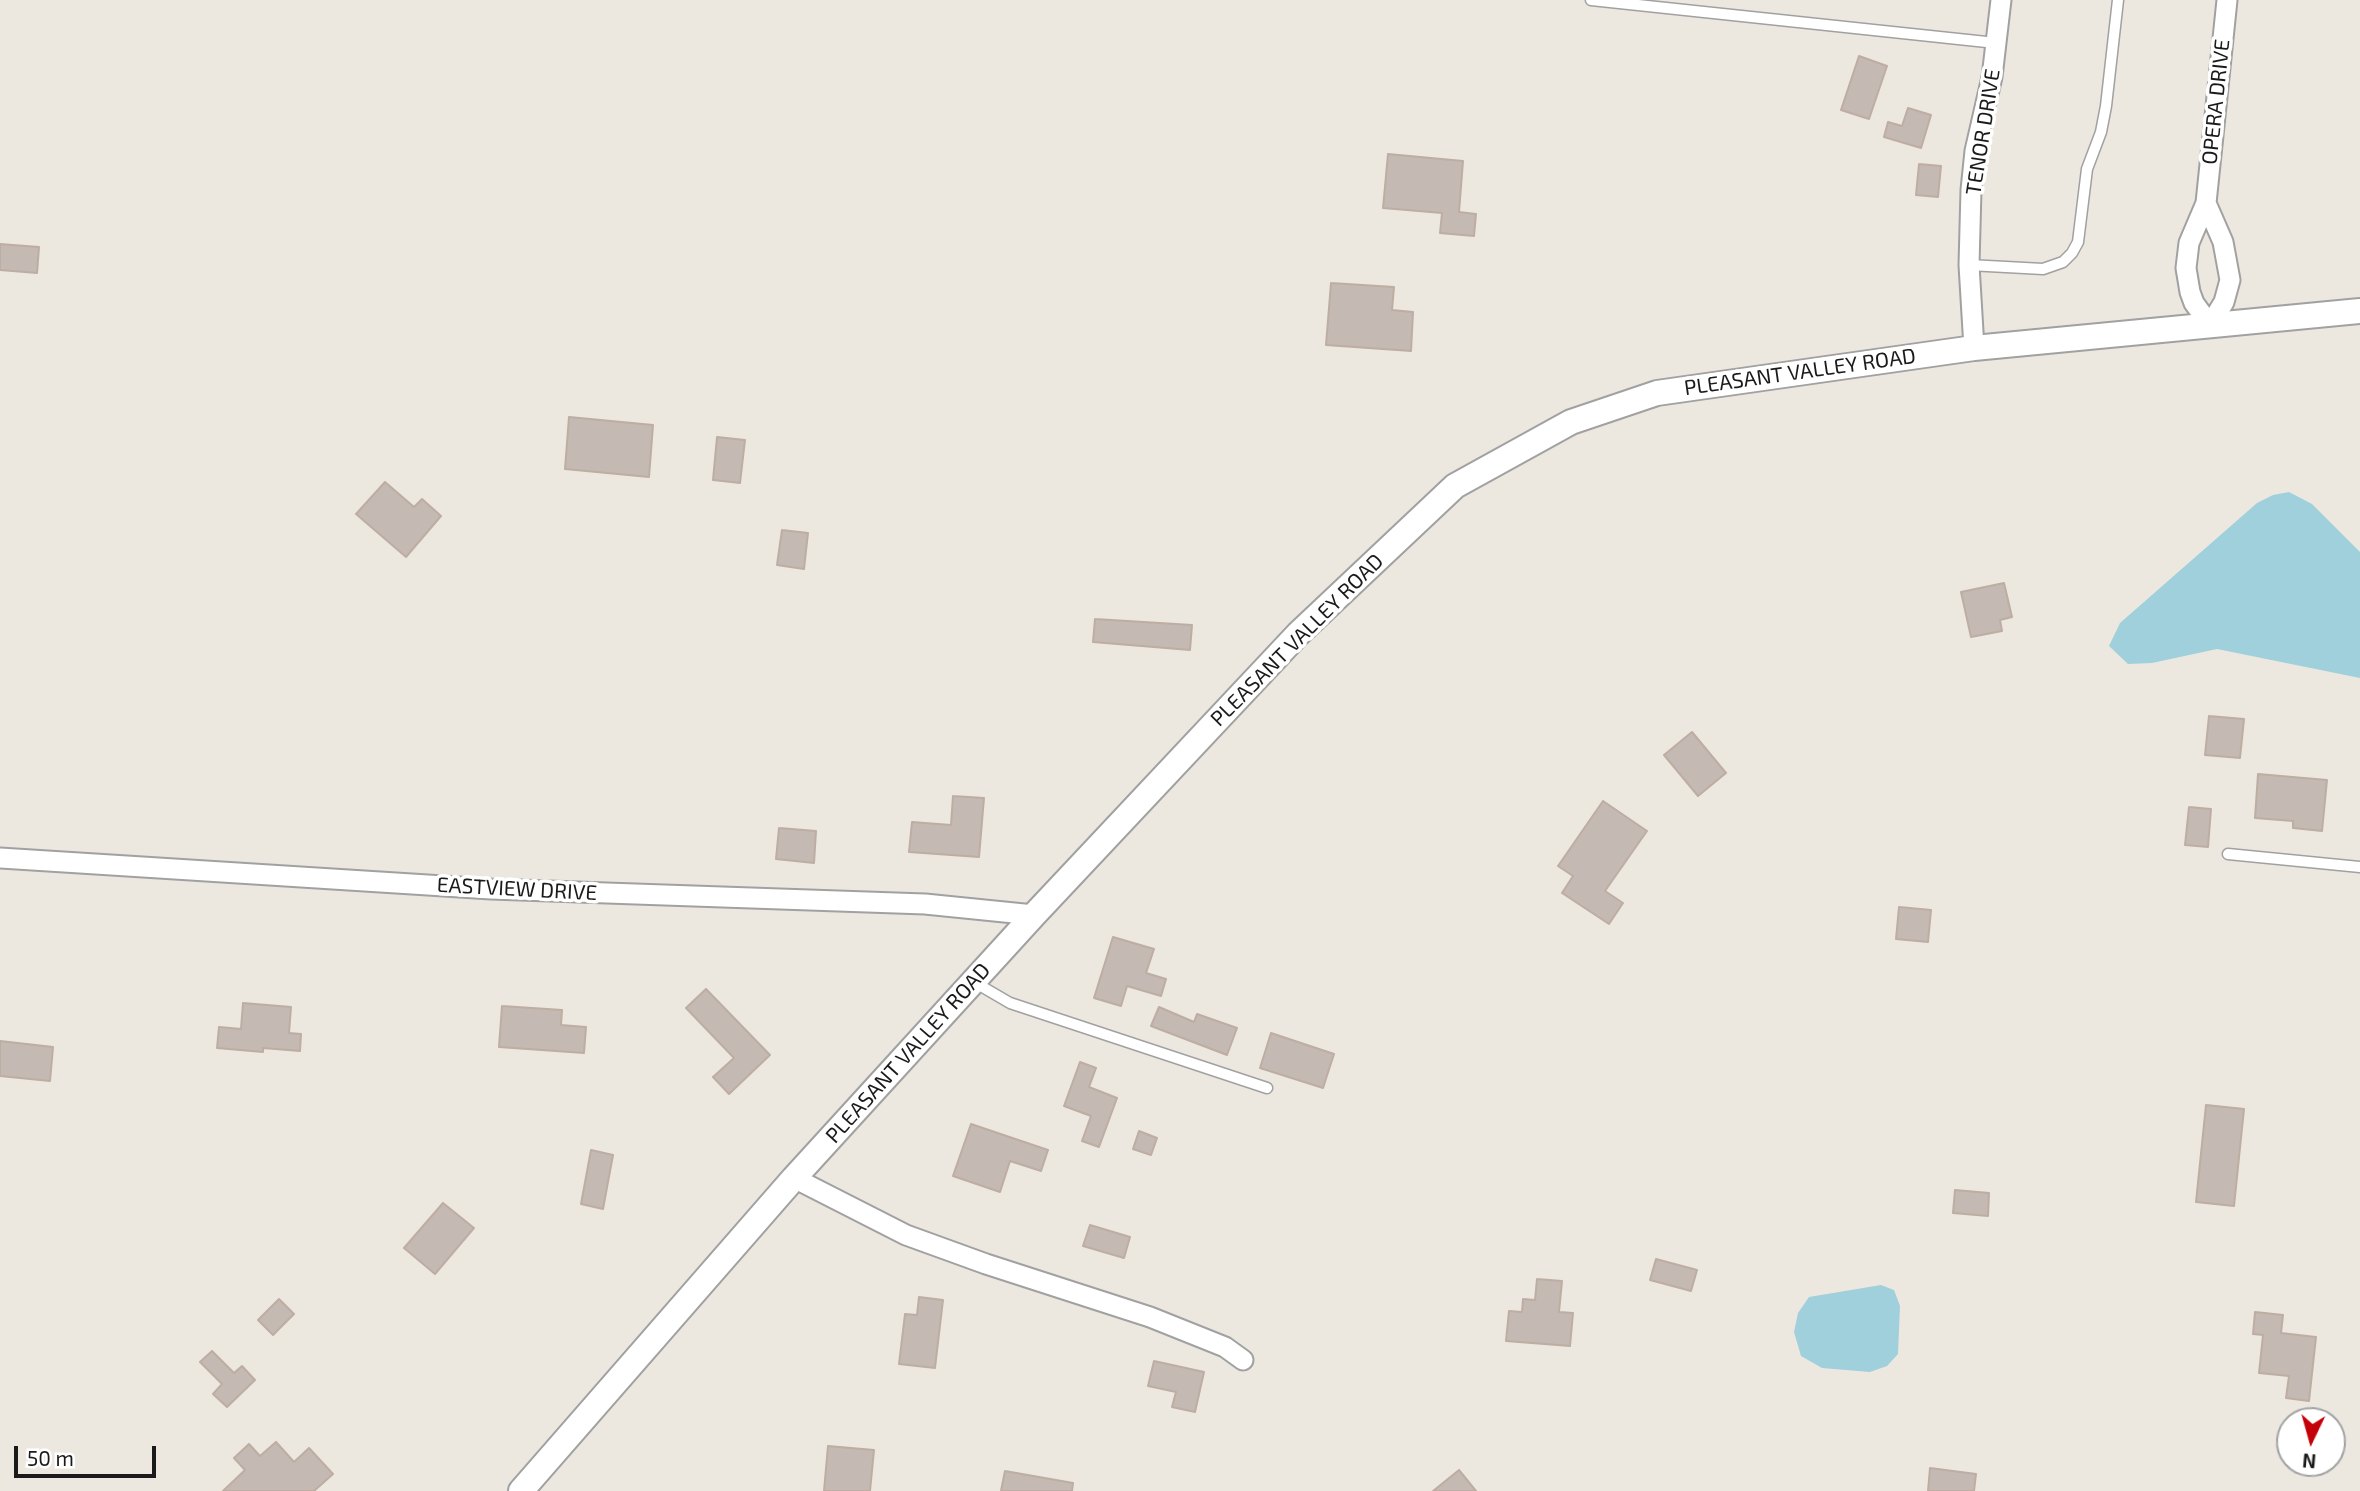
<!DOCTYPE html>
<style>
body{margin:0}
#map{position:relative;width:2360px;height:1491px;overflow:hidden;background:#ece8e0;font-family:"Exo 2",sans-serif}
canvas{display:block}
.north{position:absolute;left:2276px;top:1407px;width:70px;height:70px;box-sizing:border-box;background:#fff;border:2px solid #a3a3a3;border-radius:50%;rotate:185deg;font-size:19px;font-weight:700;line-height:28px;text-align:center;color:#1a1a1a}
.north::after{content:'';display:block;margin:auto;width:24px;height:32px;background:#c40109;clip-path:polygon(50% 0,100% 100%,50% 72%,0 100%)}
.scale{position:absolute;left:14px;top:1446px;width:142px;height:32px;box-sizing:border-box;border:4px solid #1a1a1a;border-top:0;padding-left:9px;font-size:21px;line-height:24px;white-space:nowrap;color:#1a1a1a;-webkit-text-stroke:5px #fff;paint-order:stroke}
</style>
<div id="map">
<canvas width="2360" height="1491"></canvas>
<div class="north">N</div>
<div class="scale">50 m</div>
</div>
<script>
const c = document.querySelector('canvas').getContext('2d');
c.lineJoin = 'round';
function paint(path, color) {
  c.fillStyle = color;
  c.fill(path, 'evenodd');
}
function poly(rows) {
  const path = new Path2D();
  for (const r of rows) {
    path.moveTo(r[0], r[1]);
    for (let i = 2; i < r.length; i += 2) path.lineTo(r[i], r[i + 1]);
  }
  return path;
}
function trace(path, color, width, dash) {
  c.strokeStyle = color;
  c.lineWidth = width;
  c.lineCap = dash ? 'butt' : 'round';
  c.setLineDash(dash || []);
  c.stroke(path);
}
function label(font, color, halo, rows, align = 'center') {
  c.font = font + ' "Exo 2",sans-serif';
  c.lineWidth = 7;
  c.setLineDash([]);
  c.textBaseline = 'middle';
  c.strokeStyle = halo;
  c.fillStyle = color;
  for (const [text, x, y, turn = 0] of rows) {
    c.save();
    c.translate(x, y);
    c.rotate((+turn || 0) * Math.PI / 180);
    c.textAlign = isNaN(turn) ? turn : align;
    if (halo) c.strokeText(text, 0, 0);
    c.fillText(text, 0, 0);
    c.restore();
  }
}
paint(poly([
 [2289,492,2312,504,2360,552,2360,678,2217,649,2152,663,2128,664,2109,646,2120,623,2257,503,2273,495],
 [1881,1285,1894,1290,1900,1306,1898,1354,1887,1366,1870,1372,1822,1368,1801,1356,1794,1332,1798,1313,1809,1297]
]), '#9fd0db');
const building = poly([
 [1859,56,1887,66,1869,119,1841,110,1859,56],
 [1908,108,1931,115,1921,148,1884,137,1888,122,1902,126,1908,108],
 [1388,154,1463,161,1459,212,1476,214,1474,236,1440,233,1442,213,1383,208,1388,154],
 [1919,164,1941,166,1938,197,1916,195,1919,164],
 [0,244,39,247,37,273,0,270,0,244],
 [1331,283,1394,287,1392,310,1413,312,1411,351,1326,345,1331,283],
 [569,417,653,425,649,477,565,469,569,417],
 [717,437,745,440,740,483,713,480,717,437],
 [385,482,414,507,422,499,441,516,406,557,356,514,385,482],
 [782,530,808,533,804,569,777,565,782,530],
 [2004,583,2012,617,2000,620,2002,631,1971,637,1961,592,2004,583],
 [1095,619,1192,625,1190,650,1093,642,1095,619],
 [2209,716,2244,719,2240,758,2205,755,2209,716],
 [1692,732,1726,773,1698,796,1664,755,1692,732],
 [2258,774,2327,780,2322,831,2293,828,2293,821,2255,818,2258,774],
 [953,796,984,798,979,857,909,852,912,822,951,825,953,796],
 [1603,801,1647,831,1605,891,1623,903,1609,924,1562,893,1573,876,1558,866,1603,801],
 [2189,807,2211,809,2208,847,2185,845,2189,807],
 [779,828,816,831,814,863,776,859,779,828],
 [1899,907,1931,910,1928,942,1896,939,1899,907],
 [1113,937,1154,949,1146,973,1166,979,1161,996,1127,986,1121,1006,1094,998,1113,937],
 [706,989,770,1055,729,1094,713,1077,734,1058,686,1008,706,989],
 [243,1003,291,1007,289,1033,301,1034,300,1051,263,1048,263,1052,217,1048,219,1027,241,1029,243,1003],
 [502,1006,562,1010,561,1025,586,1027,584,1053,499,1047,502,1006],
 [1159,1007,1194,1022,1197,1014,1237,1028,1227,1055,1151,1026,1159,1007],
 [1271,1033,1334,1054,1323,1088,1260,1068,1271,1033],
 [0,1041,53,1047,50,1081,0,1076,0,1041],
 [1080,1062,1096,1068,1089,1087,1117,1098,1099,1147,1082,1141,1091,1116,1064,1106,1080,1062],
 [2206,1105,2244,1109,2234,1206,2196,1202,2206,1105],
 [971,1124,1048,1150,1041,1171,1010,1161,1000,1192,953,1176,971,1124],
 [1139,1131,1157,1138,1151,1155,1133,1149,1139,1131],
 [591,1150,613,1155,603,1209,581,1204,591,1150],
 [1955,1190,1989,1193,1988,1216,1953,1213,1955,1190],
 [443,1203,474,1228,435,1274,404,1248,443,1203],
 [1090,1225,1130,1237,1124,1258,1083,1246,1090,1225],
 [1656,1259,1697,1270,1691,1291,1650,1280,1656,1259],
 [1537,1279,1562,1281,1559,1312,1573,1313,1570,1346,1506,1341,1509,1311,1522,1312,1523,1299,1535,1300,1537,1279],
 [919,1297,943,1300,935,1368,899,1364,905,1314,917,1315,919,1297],
 [279,1299,294,1314,273,1335,258,1320,279,1299],
 [2255,1312,2283,1315,2281,1333,2316,1337,2309,1401,2286,1398,2289,1376,2259,1373,2263,1335,2253,1334,2255,1312],
 [212,1351,234,1373,242,1366,255,1380,227,1407,213,1394,222,1384,200,1362,212,1351],
 [1154,1361,1204,1372,1195,1412,1172,1407,1176,1392,1148,1386,1154,1361],
 [276,1442,294,1462,309,1448,333,1474,314,1491,223,1491,245,1470,234,1458,249,1444,260,1456,276,1442],
 [828,1446,874,1450,870,1491,824,1491,828,1446],
 [1930,1468,1976,1474,1974,1491,1928,1491,1930,1468],
 [1459,1470,1476,1491,1433,1491,1459,1470],
 [1005,1471,1073,1483,1072,1491,1001,1491,1005,1471]
]);
paint(building, '#c4b9b3');
trace(building, '#beada2', 2);
const service = poly([
 [1591,0,1996,43],
 [1969,265,2043,269,2063,262,2072,253,2078,242,2087,169,2101,132,2106,106,2118,0],
 [2228,854,2360,867],
 [974,982,1010,1003,1267,1088]
]);
const minor = poly([
 [2206,203,2223,242,2230,280,2224,302,2210,325,2194,303,2190,292,2186,268,2189,243,2206,203],
 [2206,203,2227,0],
 [1974,348,1969,265,1971,190,1975,151,1992,77,2001,0],
 [0,858,491,889,925,904,1034,915],
 [794,1178,906,1235,986,1264,1150,1317,1225,1347,1243,1360]
]);
const tertiary = poly([
 [521,1491,794,1178,1034,915,1298,634,1455,486,1571,422,1657,393,1974,348,2360,311]
]);
trace(service, '#a1a1a1', 13);
trace(minor, '#a1a1a1', 23);
trace(tertiary, '#a1a1a1', 28);
trace(service, '#fff', 10);
trace(minor, '#fff', 19);
trace(tertiary, '#fff', 24);
label('21px', '#1a1a1a', '#fff', [
 ["OPERA DRIVE",2216,102,-84],
 ["TENOR DRIVE",1983,132,-81],
 ["PLEASANT VALLEY ROAD",1800,372,-8],
 ["PLEASANT VALLEY ROAD",1297,640,-45],
 ["EASTVIEW DRIVE",517,889,3],
 ["PLEASANT VALLEY ROAD",908,1053,-48]
]);
</script>
